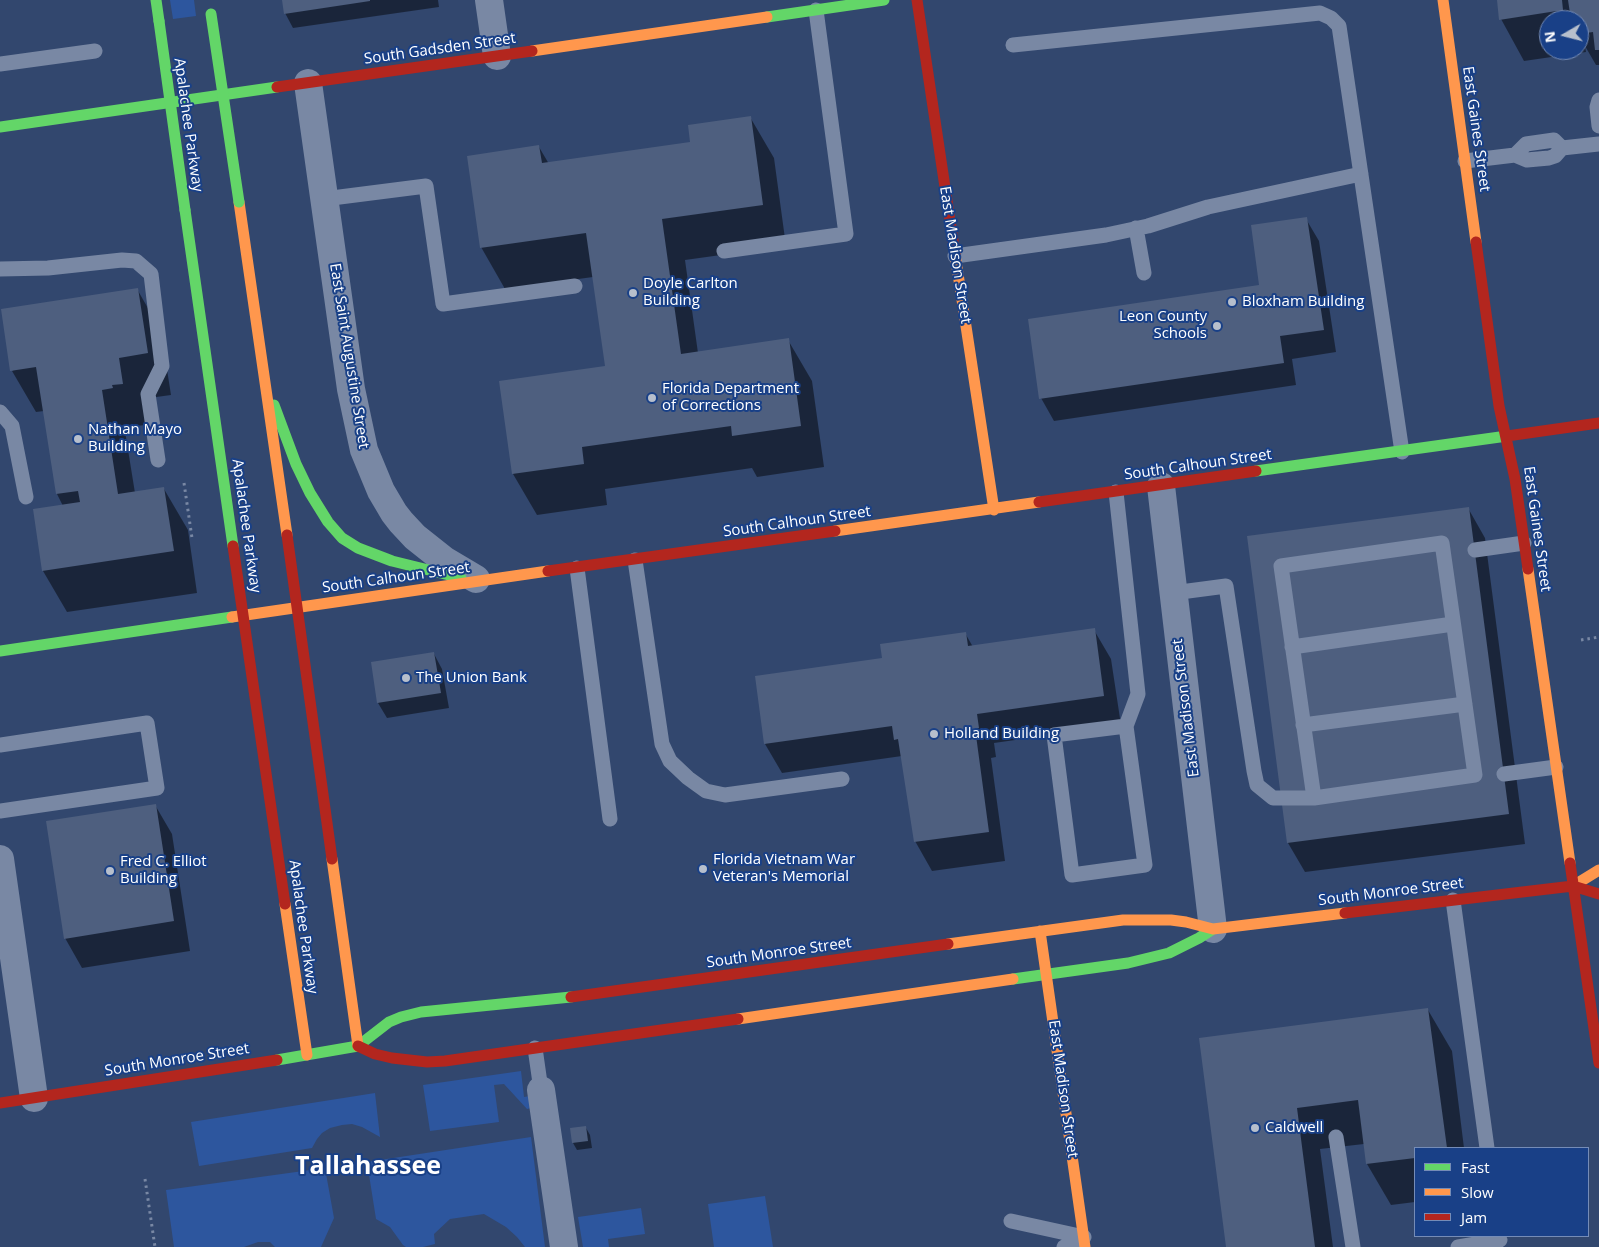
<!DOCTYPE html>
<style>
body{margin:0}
#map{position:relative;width:1599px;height:1247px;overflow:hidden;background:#32476e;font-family:"Open Sans",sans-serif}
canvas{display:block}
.legend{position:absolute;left:1414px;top:1147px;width:175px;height:90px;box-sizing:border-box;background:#194087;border:1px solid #758cb7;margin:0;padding:6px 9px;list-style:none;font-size:15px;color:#fff}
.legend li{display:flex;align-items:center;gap:10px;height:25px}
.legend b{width:25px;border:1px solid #758cb7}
.north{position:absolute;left:1539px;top:10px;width:50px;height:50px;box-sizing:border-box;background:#194087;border:1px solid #758cb7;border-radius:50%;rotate:262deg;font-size:14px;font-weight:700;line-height:20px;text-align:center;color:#fff}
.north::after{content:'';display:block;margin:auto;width:18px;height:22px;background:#b7bfcc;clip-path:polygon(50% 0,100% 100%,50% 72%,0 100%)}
</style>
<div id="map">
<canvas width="1599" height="1247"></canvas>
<ul class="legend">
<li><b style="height:6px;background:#63d668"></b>Fast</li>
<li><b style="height:6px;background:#ff974d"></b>Slow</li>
<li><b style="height:6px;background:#b3261e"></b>Jam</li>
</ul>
<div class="north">N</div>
</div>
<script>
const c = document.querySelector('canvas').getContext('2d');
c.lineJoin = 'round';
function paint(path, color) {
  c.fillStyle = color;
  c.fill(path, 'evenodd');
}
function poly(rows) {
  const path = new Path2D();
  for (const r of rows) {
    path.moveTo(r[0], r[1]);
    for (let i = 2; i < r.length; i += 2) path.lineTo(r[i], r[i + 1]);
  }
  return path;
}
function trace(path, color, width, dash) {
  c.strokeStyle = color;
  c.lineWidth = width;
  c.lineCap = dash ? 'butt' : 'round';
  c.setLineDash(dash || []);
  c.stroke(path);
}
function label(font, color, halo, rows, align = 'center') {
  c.font = font + ' "Open Sans",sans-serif';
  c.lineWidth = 4;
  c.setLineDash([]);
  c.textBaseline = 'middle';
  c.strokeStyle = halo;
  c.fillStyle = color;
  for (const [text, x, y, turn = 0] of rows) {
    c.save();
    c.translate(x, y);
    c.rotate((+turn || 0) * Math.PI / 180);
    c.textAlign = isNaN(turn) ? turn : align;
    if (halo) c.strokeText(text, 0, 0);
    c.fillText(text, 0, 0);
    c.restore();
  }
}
paint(poly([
 [170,0,194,0,196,16,173,19],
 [521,1071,524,1097,530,1096,531,1108,527,1109,504,1084,494,1085,499,1122,430,1131,423,1085],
 [375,1093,380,1137,362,1127,352,1124,342,1125,330,1128,322,1133,317,1139,312,1148,199,1166,191,1122],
 [531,1137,545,1247,525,1247,517,1237,506,1227,484,1214,450,1219,434,1234,435,1244,423,1247,406,1247,403,1245,390,1227,376,1219,367,1162],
 [325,1168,334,1218,321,1247,275,1247,270,1242,258,1242,244,1247,174,1247,166,1190],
 [765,1196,773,1247,714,1247,708,1204],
 [641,1208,645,1234,608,1239,609,1247,583,1247,578,1217]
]), '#2d569e');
paint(poly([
 [283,0,438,0,439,7,293,28,285,13],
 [1498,0,1599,0,1599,65,1596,65,1585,46,1586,52,1524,61,1501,19],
 [1549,20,1579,20,1579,50,1549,50],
 [750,117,774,158,786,246,685,260,698,353,788,340,812,381,824,467,757,477,752,468,605,489,607,505,537,515,513,474,606,367,593,277,505,289,481,247,539,147,549,164,691,143],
 [1306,219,1319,241,1336,352,1292,359,1296,385,1054,421,1041,398,1261,286],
 [137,289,161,331,171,395,142,399,146,425,136,426,136,430,125,431,135,493,164,489,188,530,197,593,67,612,43,571,34,510,63,506,57,494,44,411,36,412,12,371],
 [1468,508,1485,538,1525,844,1305,872,1288,843],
 [1094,630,1111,659,1121,725,994,743,996,757,991,758,1005,861,932,871,915,841,902,756,782,773,765,744,884,659,965,633,973,647],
 [434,654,442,669,449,708,387,718,378,703],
 [155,805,172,834,190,951,82,968,65,938],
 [1428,1010,1452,1051,1464,1148,1415,1148,1415,1202,1391,1205,1367,1164,1364,1144,1320,1149,1333,1247,1227,1247,1201,1039],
 [586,1128,590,1135,592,1148,577,1150,573,1143]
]), '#0007');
paint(poly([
 [282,0,370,0,370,1,284,14],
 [1497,0,1562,0,1563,10,1499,20],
 [1568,0,1599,0,1599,50,1595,50,1593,32,1586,33,1584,22,1579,23,1579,20,1571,20],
 [751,116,763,205,662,219,681,354,789,338,801,426,732,436,731,426,582,447,584,464,512,474,499,381,605,366,586,233,480,248,467,156,539,145,542,163,690,142,688,125],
 [1307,217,1324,330,1280,336,1284,363,1039,399,1028,319,1259,285,1251,225],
 [138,288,148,353,119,358,123,384,112,385,113,388,102,390,118,494,164,487,174,551,42,571,33,509,80,502,78,491,56,494,36,367,10,371,1,309],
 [1469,507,1509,814,1287,843,1247,536],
 [1095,628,1104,696,977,714,979,728,975,728,989,832,914,842,898,739,894,740,892,726,764,744,755,676,882,658,880,644,966,632,968,646],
 [434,652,441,693,377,703,371,662],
 [156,804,174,921,64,939,46,821],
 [1428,1008,1447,1148,1415,1148,1415,1158,1366,1164,1358,1100,1297,1108,1315,1247,1226,1247,1199,1038],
 [586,1126,588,1141,572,1143,570,1128]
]), '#4e5f7f');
trace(poly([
 [184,483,192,538],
 [1581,640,1599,637],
 [145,1179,155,1247]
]), '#7988a4', 3, [2.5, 4]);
trace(poly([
 [1013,45,1320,13,1331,18,1339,26,1402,452],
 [0,64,95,51],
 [1599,100,1597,107,1599,126],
 [1515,155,1526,144,1554,140,1562,148],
 [1465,161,1515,155,1527,160,1549,158,1555,156,1562,148,1599,144],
 [324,199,426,186,443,304,575,286],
 [1136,228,1144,273],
 [724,251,846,234,816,10],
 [955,256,1106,235,1148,226,1208,207,1361,174],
 [0,269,48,268,122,260,136,261,151,274,162,366,148,394,158,460],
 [0,412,12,426,26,497],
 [1116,492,1138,694,1126,726],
 [1475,550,1524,543],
 [635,560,662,744,670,761,688,778,706,791,725,795,842,779],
 [577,568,610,819],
 [1173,593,1226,586,1254,771,1257,785,1273,798,1314,798,1475,775,1442,543,1281,566,1314,798],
 [1292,647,1453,624],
 [1303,725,1465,704],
 [1126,726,1145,865,1072,875,1054,735,1126,726],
 [0,745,147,723,157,788,0,811],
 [1504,774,1556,767],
 [1453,900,1487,1148],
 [535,1048,541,1090],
 [1336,1137,1353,1247],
 [1011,1221,1084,1237],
 [1064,1247,1084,1237],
 [1458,1247,1500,1240]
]), '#7988a4', 15);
trace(poly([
 [489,0,497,56],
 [308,83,351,389,364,450,381,491,394,513,401,522,415,537,444,560,476,579],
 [1161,486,1213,929],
 [0,859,34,1098],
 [541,1090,564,1247]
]), '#7988a4', 28);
trace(poly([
 [156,0,159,21],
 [767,17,884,0],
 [0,127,277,87],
 [185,210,233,546],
 [274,405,296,464,310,493,328,522,342,538,358,548,392,561,461,578],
 [1256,471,1507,436],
 [0,651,232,617],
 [1013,979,1128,963,1169,953,1199,938,1213,929],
 [277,1060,358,1046,389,1022,401,1017,421,1012,571,997]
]), '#63d668', 11);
trace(poly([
 [1443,0,1476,242],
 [532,51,767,17],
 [239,202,287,535],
 [955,254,994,510],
 [835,531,1039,502],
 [1528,569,1570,863],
 [232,617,548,571],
 [332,859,358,1046],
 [1573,886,1599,870],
 [285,904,307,1055],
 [1040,931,1085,1247],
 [948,944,1123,920,1171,920,1186,922,1213,929,1345,913],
 [738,1019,1013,979]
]), '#ff974d', 11);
trace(poly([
 [917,0,955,254],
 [277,87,532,51],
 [1476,242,1499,406,1515,479,1528,569],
 [1507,436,1599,423],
 [1039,502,1256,471],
 [287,535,332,859],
 [233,546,285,904],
 [548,571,835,531],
 [1570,863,1599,1063],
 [1345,913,1573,886,1599,894],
 [571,997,948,944],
 [358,1046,375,1054,392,1058,427,1062,445,1061,738,1019],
 [0,1103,277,1060]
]), '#b3261e', 11);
trace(poly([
 [211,14,239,202],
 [159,21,185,210]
]), '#63d668', 11);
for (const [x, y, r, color] of [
 [633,293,5,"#b7bfcc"],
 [1232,302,5,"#b7bfcc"],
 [1217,326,5,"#b7bfcc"],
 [652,398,5,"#b7bfcc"],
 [78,439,5,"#b7bfcc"],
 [406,678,5,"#b7bfcc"],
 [934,734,5,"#b7bfcc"],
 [703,869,5,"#b7bfcc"],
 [110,871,5,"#b7bfcc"],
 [1255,1128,5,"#b7bfcc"]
]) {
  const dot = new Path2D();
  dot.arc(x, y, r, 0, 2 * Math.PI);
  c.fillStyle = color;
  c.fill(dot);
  trace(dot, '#194087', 2);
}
label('15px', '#fff', '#194087', [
 ["South Gadsden Street",440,49,-8],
 ["Apalachee Parkway",188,125,82],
 ["East Gaines Street",1476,129,82],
 ["East Madison Street",955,255,81],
 ["East Saint Augustine Street",349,356,81],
 ["South Calhoun Street",1198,465,-8],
 ["South Calhoun Street",797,522,-8],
 ["Apalachee Parkway",246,526,82],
 ["East Gaines Street",1537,529,82],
 ["South Calhoun Street",396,578,-8],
 ["East Madison Street",1186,708,-97],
 ["South Monroe Street",1391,892,-7],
 ["Apalachee Parkway",303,927,82],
 ["South Monroe Street",779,953,-8],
 ["South Monroe Street",177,1060,-9],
 ["East Madison Street",1063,1089,82]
]);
label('15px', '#fff', '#194087', [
 ["Doyle Carlton",643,284],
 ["Building",643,301],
 ["Bloxham Building",1242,302],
 ["Leon County",1207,317,"right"],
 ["Schools",1207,334,"right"],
 ["Florida Department",662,389],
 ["of Corrections",662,406],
 ["Nathan Mayo",88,430],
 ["Building",88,447],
 ["The Union Bank",416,678],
 ["Holland Building",944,734],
 ["Florida Vietnam War",713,860],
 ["Veteran's Memorial",713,877],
 ["Fred C. Elliot",120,862],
 ["Building",120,879],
 ["Caldwell",1265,1128]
], 'left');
label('bold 25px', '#fff', '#194087', [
 ["Tallahassee",368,1167]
]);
</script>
